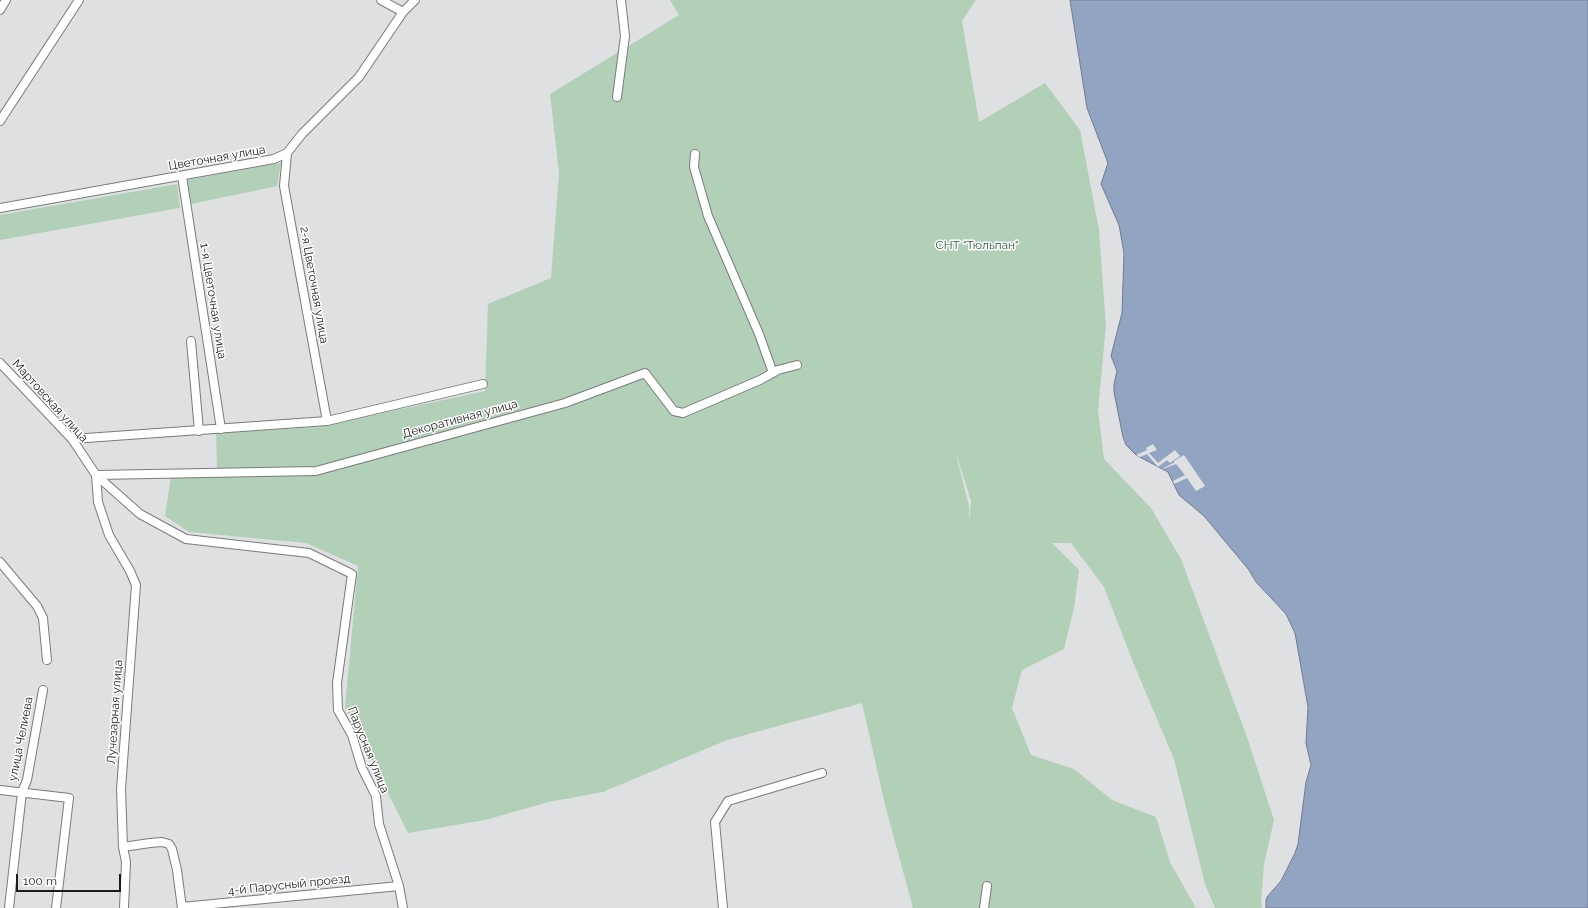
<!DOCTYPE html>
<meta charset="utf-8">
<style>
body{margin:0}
#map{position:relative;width:1588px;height:908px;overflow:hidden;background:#dee0e2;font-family:Raleway,sans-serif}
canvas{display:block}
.scale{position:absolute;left:16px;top:874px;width:105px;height:18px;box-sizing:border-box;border:2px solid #1c1c1d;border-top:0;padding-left:5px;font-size:12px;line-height:14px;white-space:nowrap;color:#1c1c1d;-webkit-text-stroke:3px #fff;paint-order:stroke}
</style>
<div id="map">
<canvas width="1588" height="908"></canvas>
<div class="scale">100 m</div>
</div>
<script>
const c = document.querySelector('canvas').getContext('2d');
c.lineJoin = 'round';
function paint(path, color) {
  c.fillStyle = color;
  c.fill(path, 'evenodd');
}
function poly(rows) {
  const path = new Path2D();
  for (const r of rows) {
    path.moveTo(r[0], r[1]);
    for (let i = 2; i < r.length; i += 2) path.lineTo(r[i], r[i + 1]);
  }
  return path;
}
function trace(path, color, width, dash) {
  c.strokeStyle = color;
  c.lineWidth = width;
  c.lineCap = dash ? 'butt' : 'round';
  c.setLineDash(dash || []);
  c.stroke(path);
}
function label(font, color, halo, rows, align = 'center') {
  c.font = font + ' Raleway,sans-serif';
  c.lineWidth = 3;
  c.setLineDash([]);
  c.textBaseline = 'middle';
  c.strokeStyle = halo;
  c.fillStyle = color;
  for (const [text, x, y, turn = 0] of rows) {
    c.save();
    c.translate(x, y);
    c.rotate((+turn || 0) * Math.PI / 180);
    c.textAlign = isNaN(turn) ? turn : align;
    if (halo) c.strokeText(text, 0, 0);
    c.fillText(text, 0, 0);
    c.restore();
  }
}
paint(poly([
 [670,0,976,0,962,21,979,122,1045,83,1080,130,1099,230,1106,326,1098,410,1104,459,1151,508,1181,559,1247,737,1274,820,1264,864,1261,903,1262,908,1215,908,1205,884,1174,759,1135,667,1104,587,1071,543,1052,543,1079,570,1074,608,1064,649,1022,670,1012,708,1031,755,1074,769,1112,800,1156,817,1170,862,1196,908,913,908,885,805,862,703,727,740,603,792,549,802,485,820,408,833,345,707,358,566,306,543,189,532,165,516,172,469,217,468,216,433,318,427,485,391,488,304,551,278,559,173,550,94,679,15],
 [955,450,971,501,969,521,969,506],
 [281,163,277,186,191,204,187,180],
 [177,184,180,208,0,240,0,215]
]), '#b2d0b7');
const water = poly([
 [1070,0,1588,0,1588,908,1266,908,1266,901,1267,897,1281,881,1295,853,1298,844,1306,782,1311,765,1306,743,1308,707,1295,633,1286,614,1256,582,1249,570,1204,516,1179,495,1168,472,1136,455,1126,445,1123,437,1114,392,1114,384,1117,371,1111,356,1122,313,1124,253,1119,225,1101,184,1108,163,1087,108,1070,0]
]);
paint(water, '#93a4c3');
trace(water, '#6f7b91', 1);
paint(poly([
 [1153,444,1157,450,1149,453,1158,463,1175,450,1180,456,1170,463,1167,460,1158,467,1147,454,1140,457,1136,455,1147,450,1146,448],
 [1184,455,1205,486,1196,491,1187,478,1174,484,1173,481,1185,475,1176,464,1163,469,1162,469,1175,462,1174,461]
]), '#dee0e2');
const minor = poly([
 [381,0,403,12],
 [0,10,6,0],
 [617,97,625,36,621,0],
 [0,121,79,0],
 [287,153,284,186,327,421],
 [695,154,694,167,708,216,759,334,773,373],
 [182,176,221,429],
 [0,208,274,159,287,153,302,134,359,77,403,12,415,0],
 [191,341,199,431],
 [0,363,72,439,96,475,140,514,186,539,309,553,352,574,337,683,338,710,352,735,362,768,376,796,379,824,399,886,403,908],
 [72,439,327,421,483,384],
 [96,475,316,471,565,403,645,373,674,411,683,413,760,380,778,370,797,365],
 [96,475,98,502,109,535,130,571,136,585,121,789,123,847,150,843,162,842,169,844,172,849,177,870,182,908],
 [0,562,37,606,43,618,47,660],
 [0,790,69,798,56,908],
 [123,847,126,862,124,908],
 [182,907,399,886],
 [9,908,22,792,27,780,43,690],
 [723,908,715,822,728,801,822,773],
 [984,908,987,886]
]);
trace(minor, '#797b7c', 10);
trace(minor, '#fff', 8);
label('12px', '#1c1c1d', '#fff', [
 ["Цветочная улица",217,158,-10],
 ["2-я Цветочная улица",314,285,80],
 ["1-я Цветочная улица",213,301,81],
 ["Мартовская улица",50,401,48],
 ["Декоративная улица",460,419,-15],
 ["Лучезарная улица",115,712,-86],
 ["улица Челиева",21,739,-79],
 ["Парусная улица",368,750,68],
 ["4-й Парусный проезд",289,885,-6]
]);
label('12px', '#295834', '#fff', [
 ["СНТ \"Тюльпан\"",977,245]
]);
</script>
